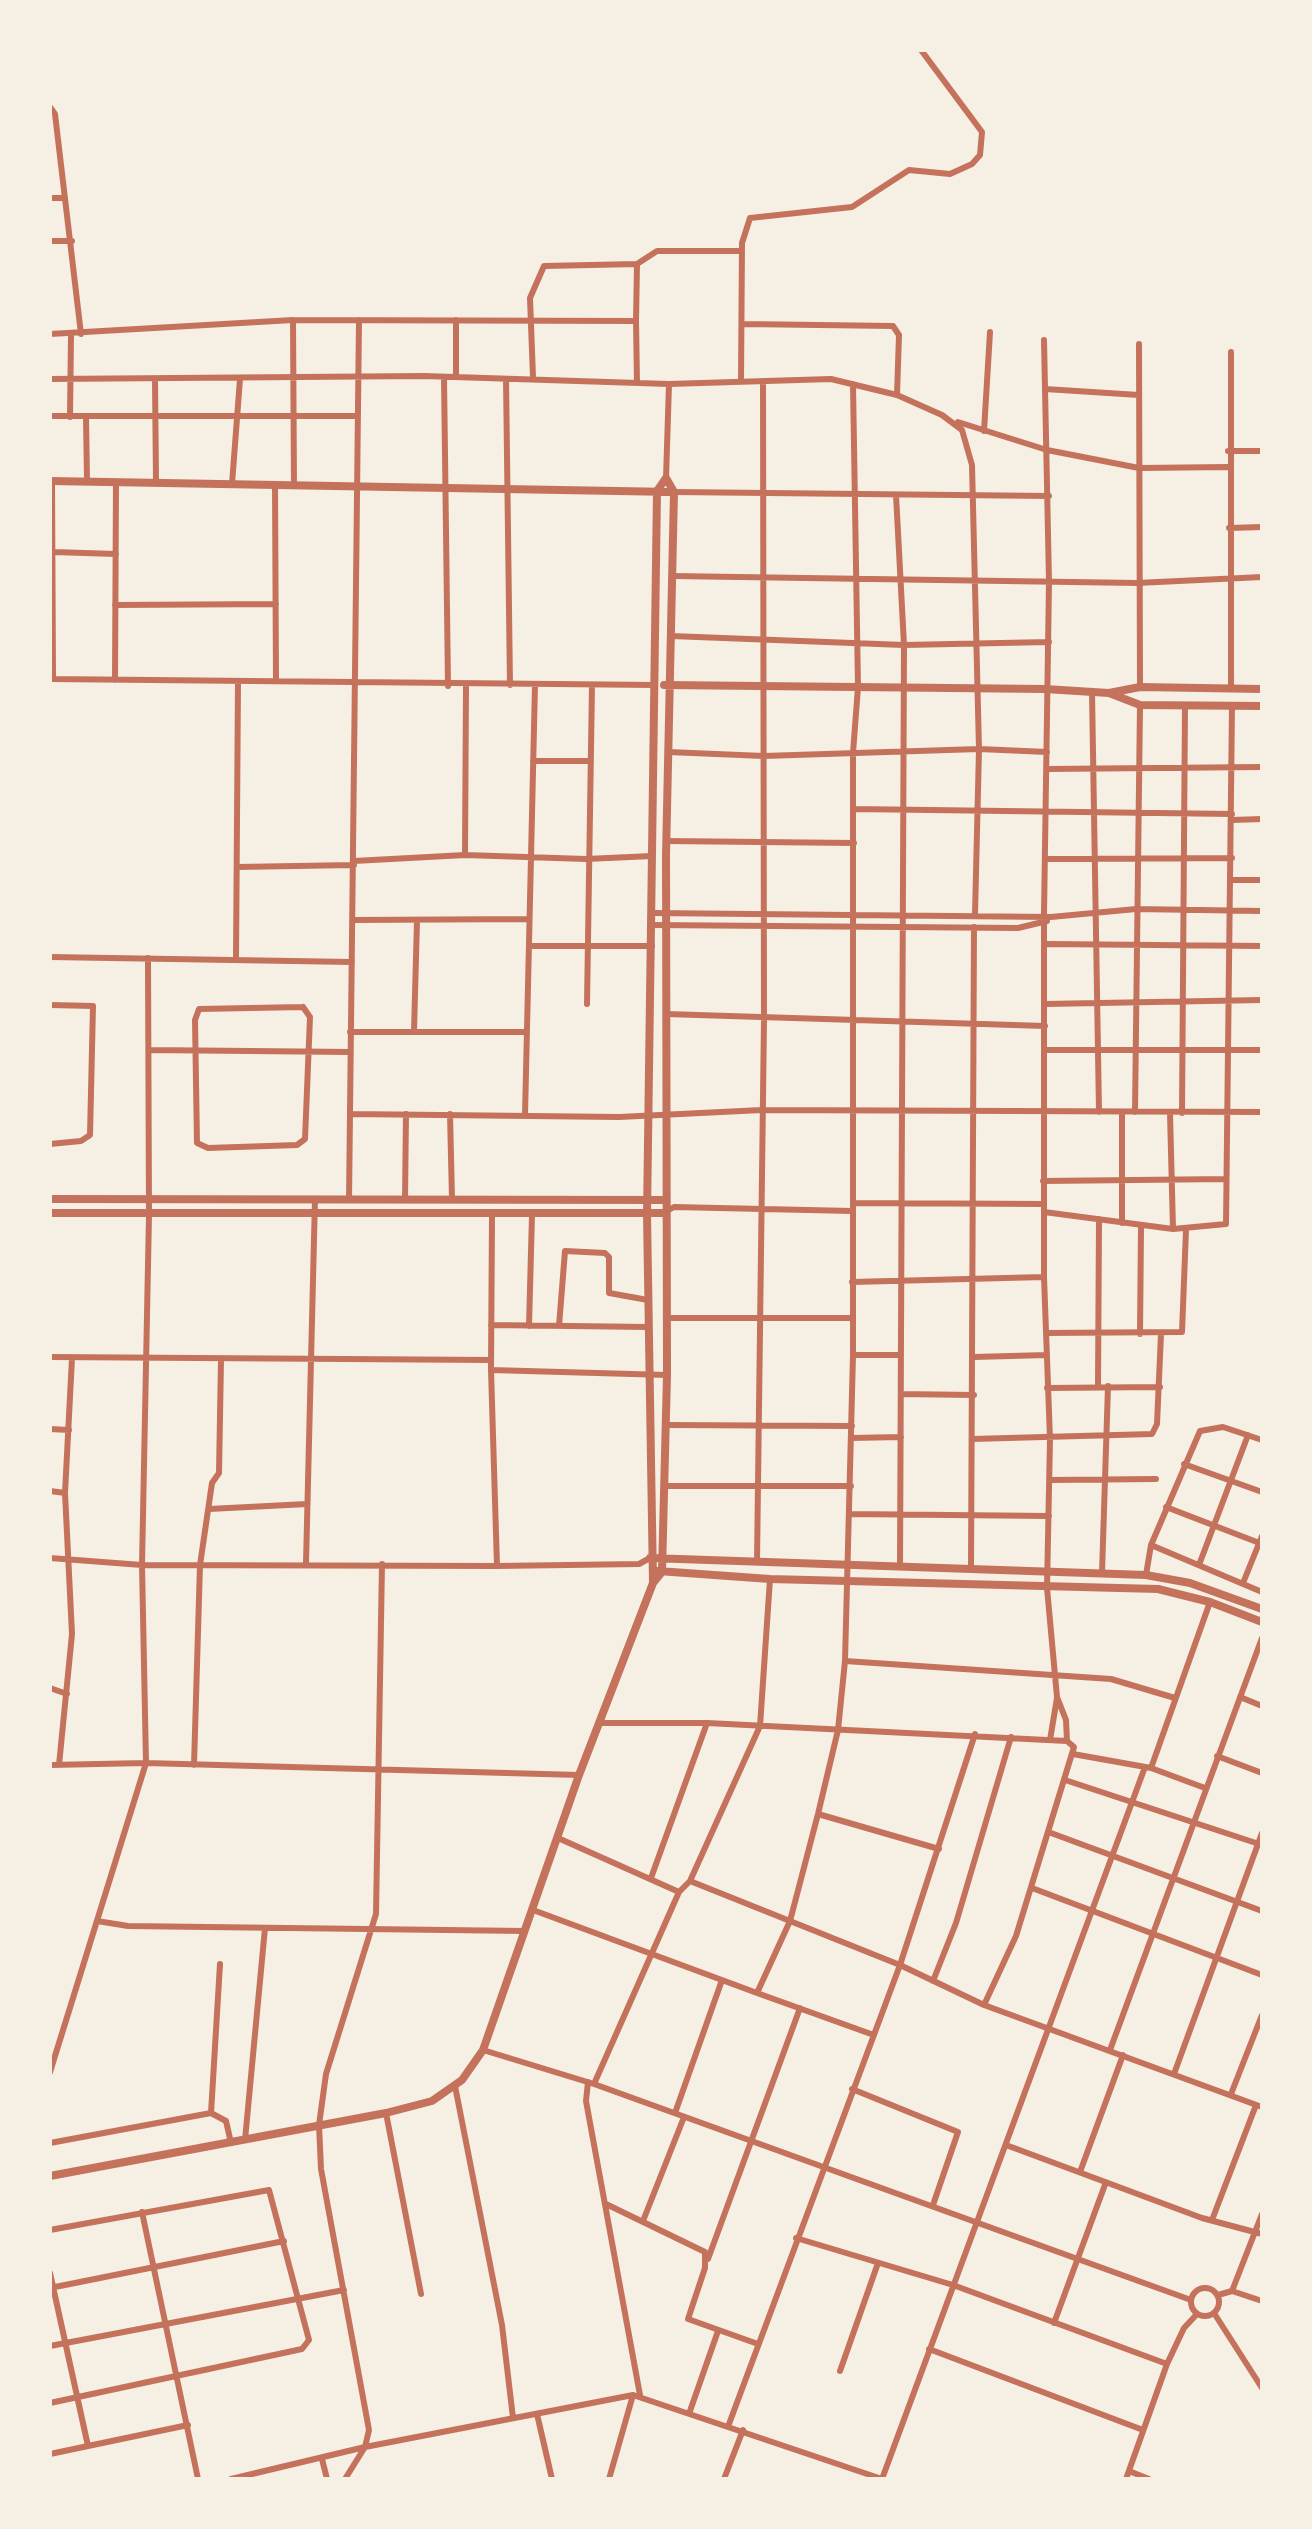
<!DOCTYPE html>
<style>
body{margin:0}
#map{position:relative;width:1312px;height:2529px;overflow:hidden;background:#f6efe4;font-family:"Exo 2",sans-serif}
canvas{display:block}
.frame{position:absolute;inset:0;border:52px solid #f6efe4;pointer-events:none}
</style>
<div id="map">
<canvas width="1312" height="2529"></canvas>
<div class="frame"></div>
</div>
<script>
const c = document.querySelector('canvas').getContext('2d');
c.lineJoin = 'round';
function poly(rows) {
  const path = new Path2D();
  for (const r of rows) {
    if (r.length === 3) {
      path.moveTo(r[0] + r[2], r[1]);
      path.arc(r[0], r[1], r[2], 0, 2 * Math.PI);
      continue;
    }
    path.moveTo(r[0], r[1]);
    for (let i = 2; i < r.length; i += 2) path.lineTo(r[i], r[i + 1]);
  }
  return path;
}
function trace(path, color, width, dash) {
  c.strokeStyle = color;
  c.lineWidth = width;
  c.lineCap = dash ? 'butt' : 'round';
  c.setLineDash(dash || []);
  c.stroke(path);
}
trace(poly([
 [50,107,55,114,81,334],
 [50,198,65,198],
 [50,241,72,241],
 [637,264,657,251,742,251],
 [293,320,294,486],
 [456,320,456,376],
 [743,324,893,326,899,335,897,395],
 [50,334,293,320,636,321,637,383],
 [1139,344,1140,687],
 [1231,352,1231,689],
 [444,377,448,686],
 [533,377,530,298,544,266,637,264,636,321],
 [50,379,424,376,669,384,831,379,897,395,942,415,962,430,972,465,979,749,975,914],
 [506,379,510,685],
 [155,380,156,482],
 [741,381,742,243,750,218,852,207,909,170,950,174,972,164,980,155,982,132,921,50],
 [853,384,858,687,853,753,853,1355,845,1661,838,1730,818,1814,790,1921,757,1993,871,2034],
 [1045,389,1139,395],
 [50,416,357,416],
 [70,417,71,335],
 [86,417,87,481],
 [958,422,1047,450,1139,468,1228,467],
 [984,431,990,332],
 [1228,451,1262,451],
 [666,478,669,384],
 [52,481,53,679],
 [232,484,240,379],
 [275,485,276,681],
 [674,492,1049,496],
 [896,495,904,645,900,1566],
 [1229,528,1262,527],
 [53,552,116,554],
 [672,576,1137,583,1262,577],
 [115,605,276,604],
 [671,636,904,645,1049,642],
 [50,679,655,685],
 [115,680,116,482],
 [1092,692,1099,1112],
 [668,752,764,756,979,749,1047,752],
 [533,761,589,761],
 [1048,769,1262,767],
 [854,809,1232,814],
 [1232,820,1262,819],
 [666,841,854,843],
 [465,855,466,685],
 [1046,859,1232,858],
 [354,861,465,855,586,859,652,856],
 [237,867,354,865],
 [1232,880,1262,880],
 [652,913,1051,917,1136,909,1262,911],
 [354,920,529,919],
 [652,925,1018,928,1047,921],
 [1047,944,1262,946],
 [530,946,652,946],
 [50,957,352,962],
 [236,959,238,682],
 [587,1004,592,685],
 [1045,1004,1262,1000],
 [50,1005,93,1006,90,1135,81,1141,50,1144],
 [303,1007,310,1017,305,1139,297,1145,208,1148,197,1143,195,1020,199,1009,303,1007],
 [666,1014,1045,1026],
 [350,1032,526,1032],
 [414,1032,417,920],
 [149,1050,350,1052],
 [1046,1050,1262,1050],
 [1135,1112,1140,705],
 [1170,1113,1173,1229],
 [1182,1113,1185,706],
 [351,1114,619,1117,762,1110,1262,1112],
 [450,1114,452,1199],
 [525,1115,535,685],
 [1043,1181,1226,1179],
 [405,1199,406,1114],
 [349,1200,359,320],
 [853,1203,1044,1204],
 [665,1212,674,1207,852,1211],
 [1044,1212,1173,1229,1226,1224,1232,706],
 [492,1215,491,1370,497,1566],
 [1122,1223,1122,1113],
 [852,1282,1044,1277],
 [667,1318,852,1318],
 [491,1325,648,1327],
 [529,1326,532,1215],
 [559,1326,565,1251,605,1253,609,1257,609,1293,648,1300],
 [1047,1333,1182,1332,1186,1230],
 [1140,1334,1141,1227],
 [853,1355,901,1355],
 [50,1357,491,1360],
 [974,1357,1047,1355],
 [491,1370,667,1375],
 [1098,1387,1099,1219],
 [1047,1388,1160,1387],
 [901,1394,974,1395],
 [667,1425,852,1426],
 [50,1429,69,1430],
 [851,1438,901,1437],
 [972,1439,1152,1434,1157,1424,1161,1334],
 [1184,1464,1262,1492],
 [1050,1480,1156,1479],
 [666,1486,851,1486],
 [50,1491,65,1493],
 [1166,1507,1262,1544],
 [209,1509,307,1504],
 [850,1514,1049,1516],
 [1151,1545,1262,1592],
 [50,1558,142,1565,497,1566,639,1564,650,1558],
 [757,1562,764,1020,763,381],
 [306,1563,315,1199],
 [1199,1565,1248,1435],
 [971,1569,974,927],
 [1102,1573,1108,1386],
 [1146,1575,1151,1545,1200,1431,1223,1427,1262,1440],
 [1243,1583,1262,1536],
 [845,1661,1111,1679,1175,1698],
 [50,1688,67,1694],
 [1240,1697,1262,1706],
 [599,1723,707,1723,1067,1741],
 [1050,1740,1057,1698],
 [1073,1754,1151,1768,1205,1788],
 [1217,1756,1262,1773],
 [50,1765,146,1763,579,1775],
 [59,1765,72,1634,65,1493,72,1358],
 [194,1765,200,1565,212,1483,219,1473,221,1360],
 [1151,1768,1210,1602],
 [1065,1780,1259,1844],
 [818,1814,939,1849],
 [1051,1833,1262,1911],
 [558,1838,679,1892,690,1881,760,1726,770,1579],
 [651,1878,707,1723],
 [690,1881,900,1965,984,2005,1262,2107],
 [1032,1888,1262,1975],
 [533,1910,757,1993],
 [97,1921,128,1926,525,1931],
 [933,1981,956,1923,1011,1737],
 [984,2005,1016,1936,1074,1747,1067,1741,1066,1720,1057,1697,1047,1588,1050,1439,1044,1277,1044,914,1049,582,1044,340],
 [483,2050,594,2084,1191,2300],
 [1110,2050,1262,1638],
 [50,2072,146,1763,142,1565,149,1215,148,958],
 [1174,2074,1262,1833],
 [588,2082,586,2101,640,2395],
 [594,2084,679,1892],
 [455,2086,502,2325,513,2418],
 [852,2089,958,2132,933,2205],
 [1231,2094,1262,2015],
 [211,2113,220,1964],
 [386,2113,421,2294],
 [675,2113,722,1980],
 [245,2140,265,1928],
 [50,2143,211,2113,226,2121,231,2143],
 [1006,2145,1202,2218,1262,2234],
 [1080,2172,1123,2055],
 [606,2204,705,2252,705,2268,688,2319,758,2344],
 [142,2212,198,2479],
 [1212,2220,1256,2105],
 [643,2221,684,2117],
 [50,2230,269,2190,309,2340,302,2349,50,2403],
 [796,2238,953,2285,1167,2364],
 [708,2259,800,2008],
 [50,2273,88,2446],
 [1205,2302,14],
 [50,2288,284,2241],
 [1232,2291,1262,2301],
 [1218,2295,1232,2291,1262,2214],
 [1214,2313,1262,2388],
 [1054,2323,1106,2182],
 [50,2346,344,2290],
 [929,2349,1143,2430],
 [840,2371,878,2263],
 [690,2411,718,2331],
 [537,2414,552,2479],
 [729,2424,900,1965,975,1734],
 [50,2454,188,2425],
 [322,2459,327,2479],
 [1129,2471,1149,2479],
 [231,2479,365,2447,633,2395,882,2479],
 [345,2479,365,2447,369,2430,321,2169,319,2125,326,2074,376,1914,382,1564],
 [609,2479,633,2395],
 [724,2479,743,2430],
 [882,2479,1145,1767],
 [1126,2479,1167,2364,1184,2328,1197,2314]
]), '#c5725c', 6);
trace(poly([
 [50,481,674,492],
 [664,685,1045,689,1109,693,1140,705,1262,706],
 [1109,693,1140,687,1262,689],
 [50,1199,664,1200],
 [50,1213,664,1213],
 [650,1558,1146,1575,1190,1583,1262,1609],
 [658,1571,770,1579,1158,1589,1210,1602,1262,1622],
 [50,2176,386,2113,432,2101,462,2080,483,2050,579,1775,653,1583,662,1572,667,1375,666,855,674,492,666,478,657,491,647,1214,653,1583]
]), '#c5725c', 8);
</script>
